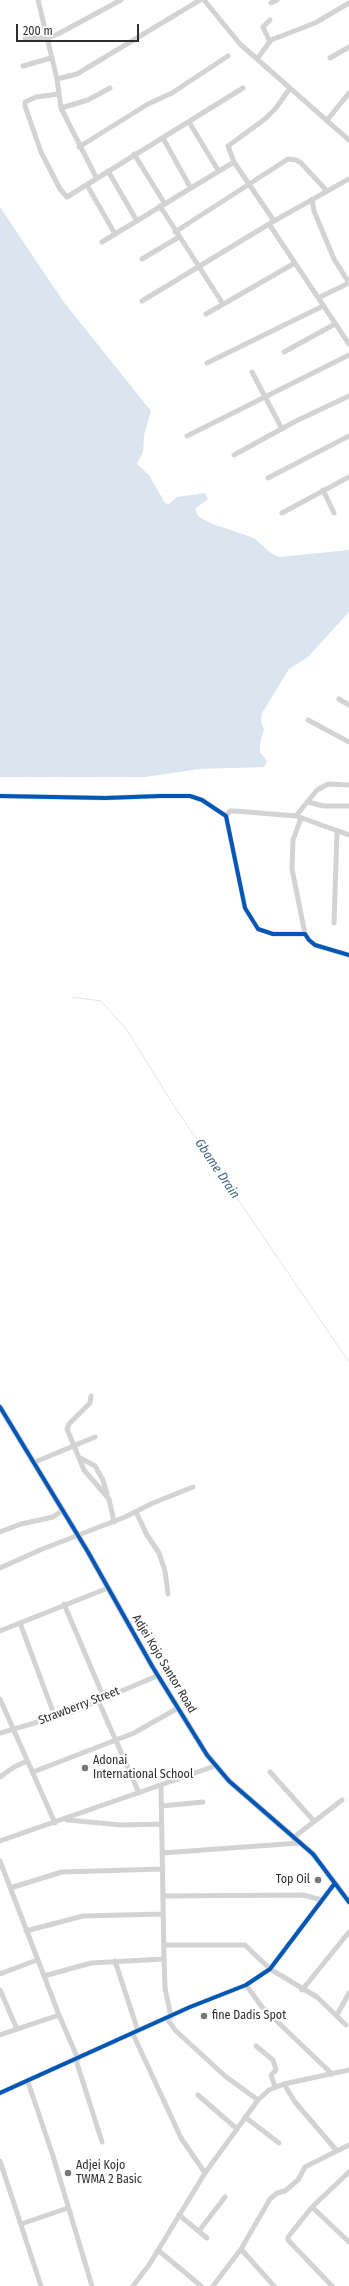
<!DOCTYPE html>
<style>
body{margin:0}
#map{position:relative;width:349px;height:2286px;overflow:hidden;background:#fff;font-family:"Fira Sans Condensed",sans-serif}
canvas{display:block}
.scale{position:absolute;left:16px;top:24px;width:123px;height:18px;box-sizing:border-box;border:2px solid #2e2e2e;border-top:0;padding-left:5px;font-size:12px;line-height:14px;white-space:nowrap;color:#2e2e2e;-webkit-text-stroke:3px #fff;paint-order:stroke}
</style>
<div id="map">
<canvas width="349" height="2286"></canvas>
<div class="scale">200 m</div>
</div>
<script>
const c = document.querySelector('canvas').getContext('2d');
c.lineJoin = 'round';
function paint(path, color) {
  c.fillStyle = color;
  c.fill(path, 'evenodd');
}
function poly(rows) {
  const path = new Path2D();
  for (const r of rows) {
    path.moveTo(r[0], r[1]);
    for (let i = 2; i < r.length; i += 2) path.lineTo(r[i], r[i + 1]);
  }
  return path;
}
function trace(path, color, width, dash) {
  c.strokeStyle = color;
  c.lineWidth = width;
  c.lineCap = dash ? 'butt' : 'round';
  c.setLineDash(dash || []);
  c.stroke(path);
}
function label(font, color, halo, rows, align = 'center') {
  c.font = font + ' "Fira Sans Condensed",sans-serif';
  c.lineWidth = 4;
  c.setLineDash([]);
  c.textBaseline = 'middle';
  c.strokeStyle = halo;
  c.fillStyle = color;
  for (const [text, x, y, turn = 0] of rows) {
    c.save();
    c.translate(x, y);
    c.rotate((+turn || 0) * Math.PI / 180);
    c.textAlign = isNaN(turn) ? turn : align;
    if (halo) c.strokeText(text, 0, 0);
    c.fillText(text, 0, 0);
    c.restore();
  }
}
paint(poly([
 [0,207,63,301,151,411,144,436,143,452,137,464,149,475,165,503,169,504,177,497,205,493,208,499,195,509,198,516,210,523,254,538,271,553,279,557,349,550,349,612,308,657,289,669,262,713,261,722,264,729,260,744,260,752,267,761,264,767,200,769,145,777,0,777]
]), '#dae5ef');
trace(poly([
 [72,997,101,1001,127,1030,174,1106,349,1362]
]), '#dae5ef', 1);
trace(poly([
 [38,0,57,79,61,108,97,179],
 [204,0,240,44,349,140],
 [271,3,277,0],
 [25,38,47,38,58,34,121,0],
 [270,42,263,27,270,20],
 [330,58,349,47],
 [257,59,271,40,315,23,349,3],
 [23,66,51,58],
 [57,79,77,74,200,0],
 [59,94,36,97,25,102,25,106,41,152,60,189,67,197,243,88],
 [61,108,88,100,110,88],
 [328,119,349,93],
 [189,122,218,170],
 [163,138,190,187],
 [79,147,148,104,172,93,228,56],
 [134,154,165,204],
 [108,171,137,221],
 [87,185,115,234],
 [312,199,314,211,334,259,349,283],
 [160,206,223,304],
 [274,221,234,162,228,146,265,119,276,108,290,88],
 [269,224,349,344],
 [175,232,288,159,296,160,301,163,327,191],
 [102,242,234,162],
 [142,259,179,237],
 [318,298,349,283],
 [142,301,274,221,349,179],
 [206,314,295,263],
 [284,352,335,324],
 [207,363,323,306],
 [252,372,282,429],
 [187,436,349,355],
 [234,455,296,421,349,396],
 [268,478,349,436],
 [323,490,334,513],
 [282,513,349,477],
 [339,699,349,705],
 [308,720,349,742],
 [0,796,105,798,160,796,190,796,202,800,226,816,245,908,258,929,273,934,305,934,309,940,315,945,349,955],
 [307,802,324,806,349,806],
 [226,816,230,811,235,811,296,816,317,790,328,784,349,785],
 [299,817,349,835],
 [301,818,293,840,292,869,305,934],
 [334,923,337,832],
 [91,1396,90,1403,69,1424,67,1429,84,1470,109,1499,114,1522],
 [80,1458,95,1466,103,1480,107,1494],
 [35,1462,95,1437],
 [136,1512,147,1535,159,1553,165,1571,168,1594],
 [0,1532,21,1524,53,1517,63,1510],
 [0,1568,40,1550,125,1517,153,1503,193,1487],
 [64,1604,104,1698],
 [20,1623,55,1717],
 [0,1631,108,1588],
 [0,1699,55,1823],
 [98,1700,139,1793],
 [0,1733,72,1712,157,1676],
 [33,1772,134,1733,178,1708],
 [270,1772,314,1821],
 [0,1777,14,1767,27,1761],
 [161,1785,164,1959,165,1988,171,2017],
 [162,1806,203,1802],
 [67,1820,122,1825,162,1824],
 [293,1838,342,1800],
 [0,1841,215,1766],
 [162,1853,299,1843],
 [0,1861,59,2015,78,2059],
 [10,1888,62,1872,163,1869],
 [163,1896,303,1895,322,1900],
 [26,1931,83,1916,163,1914],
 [164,1945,245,1945,270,1969,317,1997,346,2025],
 [115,1961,138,2031],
 [0,1974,37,1960],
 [44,1976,91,1963,164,1959],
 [246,1985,262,2007,332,2074],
 [0,1990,17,2029],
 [302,1990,349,1932],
 [337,2015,349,1993],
 [167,2019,176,2031,225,2076,258,2100],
 [133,2034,181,2138,205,2173],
 [0,2035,59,2015],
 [256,2046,273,2060,276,2070,271,2075,275,2087],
 [76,2060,102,2142],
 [28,2082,53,2156,92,2286],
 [284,2084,295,2102,337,2151],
 [0,2093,190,2007,246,1985,270,1969,335,1883],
 [198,2095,237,2129],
 [245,2117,279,2143],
 [0,2161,41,2286],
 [312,2207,349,2242],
 [179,2215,207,2238],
 [21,2224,68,2208],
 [199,2231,225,2197],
 [241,2249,274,2286],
 [158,2250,201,2286],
 [133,2286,149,2265,205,2173,258,2100,269,2090,284,2084,349,2070],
 [213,2286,241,2249,270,2199,277,2193,285,2191,298,2180,305,2167,349,2145],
 [332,2286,288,2240,288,2237,312,2207,349,2172]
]), '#d3d3d3', 5);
trace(poly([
 [0,1407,88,1552,152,1666,207,1755,229,1781,313,1854,349,1902]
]), '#d3d3d3', 6);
trace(poly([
 [0,796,105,798,160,796,190,796,202,800,226,816,245,908,258,929,273,934,305,934,309,940,315,945,349,955],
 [0,1407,88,1552,152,1666,207,1755,229,1781,313,1854,349,1902],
 [0,2093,190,2007,246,1985,270,1969,335,1883]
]), '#0057b8', 4);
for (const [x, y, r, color] of [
 [85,1768,4,"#777"],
 [318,1880,4,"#777"],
 [204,2016,4,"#777"],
 [68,2173,4,"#777"]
]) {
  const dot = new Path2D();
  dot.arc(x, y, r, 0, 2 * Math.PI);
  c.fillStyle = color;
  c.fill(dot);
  trace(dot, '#fff', 1.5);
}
label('12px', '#2e2e2e', '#fff', [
 ["Adjei Kojo Santor Road",164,1664,59],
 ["Strawberry Street",79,1706,-21]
]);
label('12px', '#2e2e2e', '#fff', [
 ["Adonai",93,1761],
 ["International School",93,1775],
 ["Top Oil",310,1880,"right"],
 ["fine Dadis Spot",212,2016],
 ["Adjei Kojo",76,2166],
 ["TWMA 2 Basic",76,2180]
], 'left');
label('italic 13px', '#436888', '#fff', [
 ["Gbame Drain",217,1169,56]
]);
</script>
